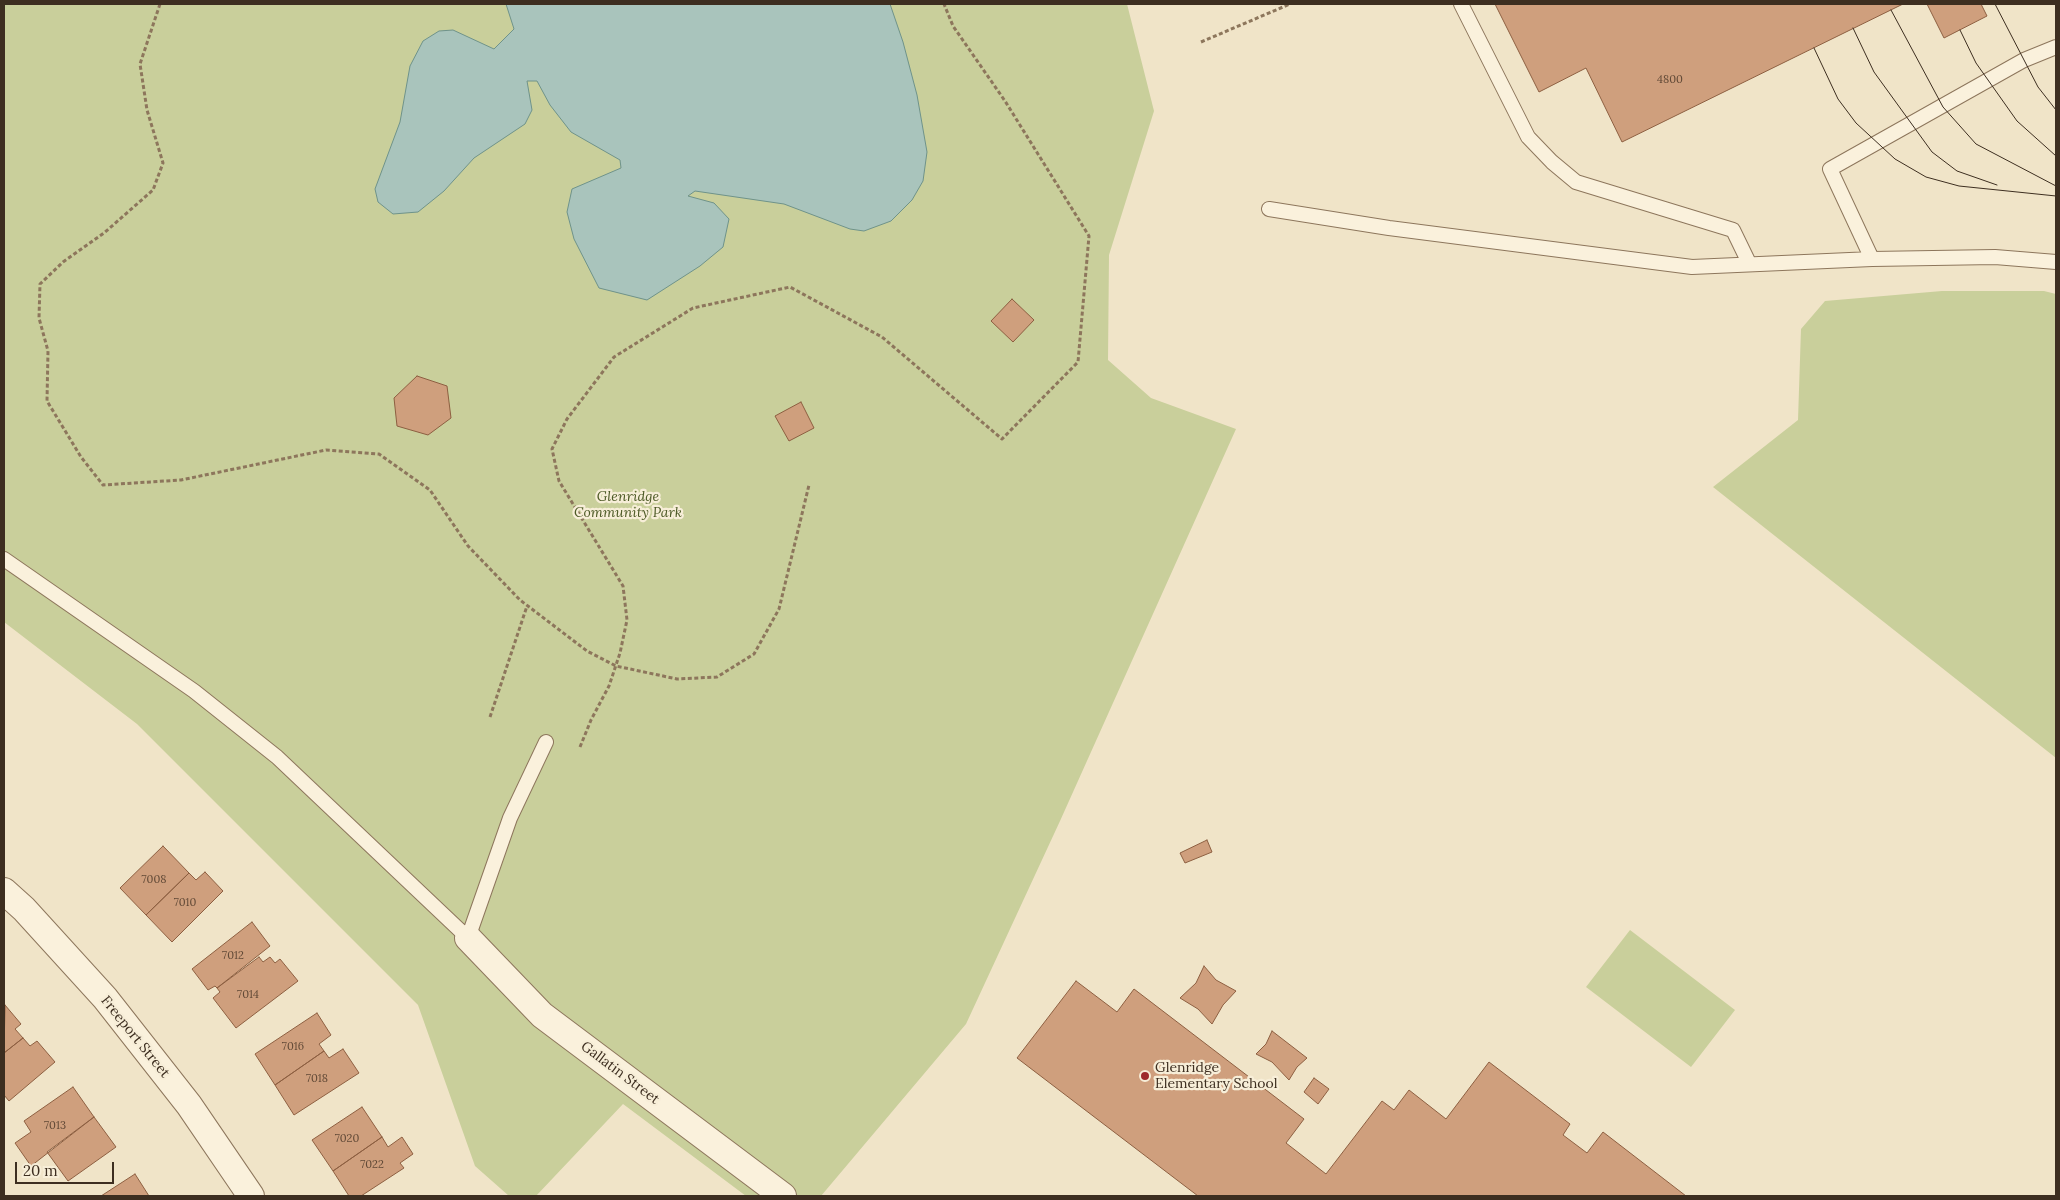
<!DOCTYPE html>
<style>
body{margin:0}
#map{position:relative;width:2060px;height:1200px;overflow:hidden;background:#f0e4c8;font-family:Lora,serif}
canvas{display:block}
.frame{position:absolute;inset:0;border:5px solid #3d2e20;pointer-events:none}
.scale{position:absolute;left:15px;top:1162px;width:99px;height:22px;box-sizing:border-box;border:2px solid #3d2e20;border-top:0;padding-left:6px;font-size:15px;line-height:18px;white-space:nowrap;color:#3d2e20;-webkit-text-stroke:4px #f7eed8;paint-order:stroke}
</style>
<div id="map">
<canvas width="2060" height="1200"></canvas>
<div class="frame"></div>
<div class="scale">20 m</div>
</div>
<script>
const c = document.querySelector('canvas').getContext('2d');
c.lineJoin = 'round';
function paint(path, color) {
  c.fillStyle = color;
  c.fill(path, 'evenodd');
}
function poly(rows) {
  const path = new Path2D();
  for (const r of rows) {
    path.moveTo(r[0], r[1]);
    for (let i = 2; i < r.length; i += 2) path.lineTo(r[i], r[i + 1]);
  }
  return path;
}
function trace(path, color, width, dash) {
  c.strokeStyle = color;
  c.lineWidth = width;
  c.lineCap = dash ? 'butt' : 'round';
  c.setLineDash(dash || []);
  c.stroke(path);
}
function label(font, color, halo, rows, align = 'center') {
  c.font = font + ' Lora,serif';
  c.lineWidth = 4.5;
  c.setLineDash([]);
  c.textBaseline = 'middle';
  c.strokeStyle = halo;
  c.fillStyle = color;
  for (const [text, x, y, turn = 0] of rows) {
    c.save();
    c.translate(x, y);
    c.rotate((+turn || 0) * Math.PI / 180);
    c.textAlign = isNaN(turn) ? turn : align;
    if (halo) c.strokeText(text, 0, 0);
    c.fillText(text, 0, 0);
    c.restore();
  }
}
paint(poly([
 [4,4,1127,4,1154,111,1109,255,1108,360,1151,398,1236,429,1060,821,966,1024,821,1196,746,1196,623,1104,536,1196,509,1196,475,1166,418,1005,137,724,4,622],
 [1942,291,2044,291,2056,294,2056,758,1713,487,1798,420,1801,329,1825,301],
 [1630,930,1735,1010,1691,1067,1586,987]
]), '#c9cf9b');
const water = poly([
 [506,4,890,4,903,42,917,95,927,152,923,181,912,200,891,221,864,231,850,229,784,204,695,191,688,196,714,203,729,219,723,247,700,266,647,300,599,288,574,239,567,212,572,189,621,168,620,160,571,132,550,105,537,81,527,81,532,110,525,124,474,158,444,191,418,212,393,214,378,202,375,189,400,122,410,66,423,41,439,31,453,30,494,49,514,29,506,4]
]);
paint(water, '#a9c4bc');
trace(water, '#6f938a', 1);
const building = poly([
 [1495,4,1903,4,1622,142,1586,68,1539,92,1495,4],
 [1927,4,1981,4,1987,16,1944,38,1927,4],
 [1012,299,1034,320,1013,342,991,321,1012,299],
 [417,376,447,386,451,418,428,435,397,426,394,398,417,376],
 [801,402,814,428,789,441,775,416,801,402],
 [1207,840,1212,852,1185,863,1180,853,1207,840],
 [163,846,189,873,146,915,120,888,163,846],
 [205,872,223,891,172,942,146,915,189,873,196,880,205,872],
 [252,922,270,946,217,988,215,986,208,990,192,969,252,922],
 [259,957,263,962,270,957,275,963,280,959,298,981,236,1028,213,998,220,992,217,988,259,957],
 [1204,966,1216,980,1236,991,1223,1005,1212,1024,1198,1009,1180,998,1196,983,1204,966],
 [1076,981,1117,1012,1134,989,1304,1119,1286,1143,1326,1174,1382,1101,1394,1110,1409,1090,1446,1119,1489,1062,1570,1124,1563,1135,1587,1153,1603,1132,1686,1196,1198,1196,1017,1058,1076,981],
 [5,1005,21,1024,15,1029,23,1038,4,1053,5,1005],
 [317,1013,331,1035,319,1044,324,1051,275,1085,255,1054,317,1013],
 [1272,1031,1307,1058,1297,1067,1289,1080,1272,1062,1256,1054,1266,1044,1272,1031],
 [23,1038,30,1046,37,1041,55,1062,9,1101,4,1095,4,1053,23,1038],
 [343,1049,359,1073,294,1115,275,1085,324,1051,329,1058,343,1049],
 [1314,1078,1329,1089,1318,1104,1304,1092,1314,1078],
 [73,1087,94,1117,31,1166,15,1143,31,1132,24,1121,73,1087],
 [362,1107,382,1137,333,1171,312,1140,362,1107],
 [94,1117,116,1147,68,1181,47,1152,94,1117],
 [382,1137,388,1147,402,1137,413,1154,400,1163,404,1168,361,1196,349,1196,333,1171,382,1137],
 [135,1174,149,1196,101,1196,135,1174]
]);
paint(building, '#cf9f7d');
trace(building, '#8d5f41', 1);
const service = poly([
 [1461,4,1528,137,1552,162,1576,182,1733,230,1749,263],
 [1269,209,1389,228,1692,267,1872,259,1995,257,2056,262],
 [1872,259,1830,169,2024,60,2056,47],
 [4,559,194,691,277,757,468,938,510,818,546,742]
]);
const minor = poly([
 [4,891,24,909,105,998,189,1105,251,1196],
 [468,938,542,1015,783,1196]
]);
trace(service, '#8d765c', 16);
trace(minor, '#8d765c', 28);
trace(poly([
 [160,4,140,64,147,110,163,163,153,190,104,233,63,262,40,284,39,318,48,351,47,401,81,457,103,485,181,480,326,450,379,454,430,490,468,546,520,600,587,651,616,666,677,679,717,677,754,654,779,609,809,485],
 [1201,42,1290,4],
 [490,717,527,606],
 [580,747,591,720,609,686,620,653,627,620,623,586,559,481,552,449,567,419,614,357,693,308,790,287,882,337,1002,439,1078,362,1089,236,1005,101,953,26,944,4]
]), '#8d765c', 3, [4, 2.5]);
trace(service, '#faf1dc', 14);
trace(minor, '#faf1dc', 26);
trace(poly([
 [1995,4,2038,87,2056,110],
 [1891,10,1943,107,1976,144,2056,186],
 [1853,28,1874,72,1932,152,1957,171,1997,185],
 [1960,30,1976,63,2017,121,2056,156],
 [1814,48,1838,99,1856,123,1895,159,1926,177,1959,186,2056,196]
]), '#3d2e20', 1);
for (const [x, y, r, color] of [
 [1145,1076,5,"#9e2a2b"]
]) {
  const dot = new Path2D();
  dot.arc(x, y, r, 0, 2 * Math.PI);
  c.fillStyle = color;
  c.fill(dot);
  trace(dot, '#f7eed8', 2);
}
label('11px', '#624a37', null, [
 ["4800",1670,80],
 ["7008",154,880],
 ["7010",185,903],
 ["7012",233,956],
 ["7014",248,995],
 ["7016",293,1047],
 ["7018",317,1079],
 ["7013",55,1126],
 ["7020",347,1139],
 ["7022",372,1165]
]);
label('italic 14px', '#4d5a26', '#f7eed8', [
 ["Glenridge",628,497],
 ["Community Park",628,513]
]);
label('14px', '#3d2e20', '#f7eed8', [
 ["Freeport Street",135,1037,51],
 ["Gallatin Street",620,1073,37]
]);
label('14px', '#3d2e20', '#f7eed8', [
 ["Glenridge",1155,1068],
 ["Elementary School",1155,1084]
], 'left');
</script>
